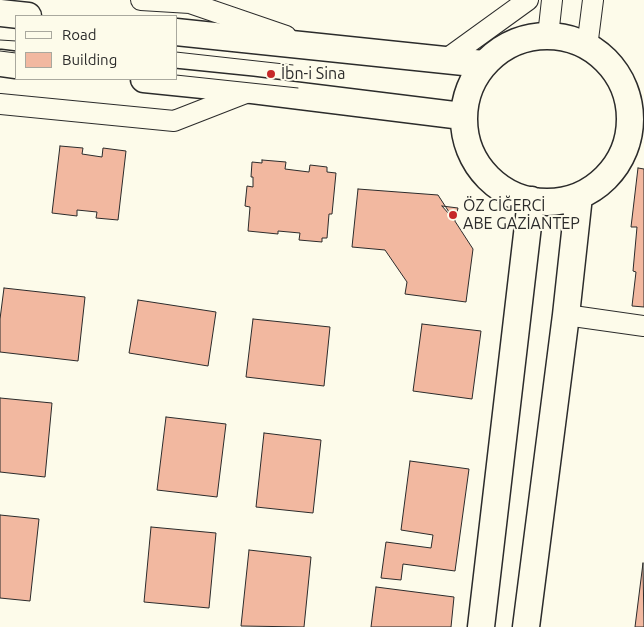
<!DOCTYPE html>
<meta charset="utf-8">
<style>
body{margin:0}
#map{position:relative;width:644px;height:627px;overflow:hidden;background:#fdfbea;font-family:Ubuntu,sans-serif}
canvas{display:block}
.legend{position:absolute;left:15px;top:15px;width:162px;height:65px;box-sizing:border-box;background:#fdfbea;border:1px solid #a9a89e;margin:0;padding:6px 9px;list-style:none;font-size:15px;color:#2b2b2b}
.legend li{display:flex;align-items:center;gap:10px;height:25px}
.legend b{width:25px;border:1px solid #a9a89e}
</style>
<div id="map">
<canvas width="644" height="627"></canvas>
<ul class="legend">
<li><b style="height:6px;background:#fdfbea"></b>Road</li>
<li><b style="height:14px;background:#f2b8a0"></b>Building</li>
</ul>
</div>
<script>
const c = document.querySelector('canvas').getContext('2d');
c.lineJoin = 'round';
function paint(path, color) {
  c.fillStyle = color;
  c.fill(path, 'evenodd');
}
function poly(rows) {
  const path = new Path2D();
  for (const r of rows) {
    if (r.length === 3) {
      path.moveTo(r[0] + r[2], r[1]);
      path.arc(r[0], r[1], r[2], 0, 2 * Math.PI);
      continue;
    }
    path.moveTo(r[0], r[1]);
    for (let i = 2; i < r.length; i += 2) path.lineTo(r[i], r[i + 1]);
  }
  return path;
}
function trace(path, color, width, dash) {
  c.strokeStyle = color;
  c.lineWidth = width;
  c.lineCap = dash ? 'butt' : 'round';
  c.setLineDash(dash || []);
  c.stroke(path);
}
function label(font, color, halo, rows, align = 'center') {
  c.font = font + ' Ubuntu,sans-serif';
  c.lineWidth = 4;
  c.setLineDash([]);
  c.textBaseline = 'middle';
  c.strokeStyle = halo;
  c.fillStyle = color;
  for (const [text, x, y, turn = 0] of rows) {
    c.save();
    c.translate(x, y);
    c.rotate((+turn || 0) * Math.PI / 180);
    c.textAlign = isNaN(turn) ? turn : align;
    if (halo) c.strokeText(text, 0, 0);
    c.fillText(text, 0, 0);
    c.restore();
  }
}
const building = poly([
 [60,146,83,148,82,154,102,157,103,148,126,151,118,220,96,218,97,212,77,210,77,216,52,213,60,146],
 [262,160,286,162,285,169,309,172,310,165,327,167,327,172,336,173,332,214,329,214,327,238,322,238,322,242,299,240,300,233,278,231,278,234,248,231,250,207,245,206,247,186,253,187,253,177,251,177,252,162,262,163,262,160],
 [638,168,644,169,644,307,632,306,636,272,633,271,637,227,631,227,638,168],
 [358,189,438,195,473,249,466,302,405,294,407,282,385,250,352,247,358,189],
 [442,206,458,208,455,221,442,206],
 [4,288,85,297,78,361,0,352,0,319,4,288],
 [138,300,216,312,208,366,129,353,138,300],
 [253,319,330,327,324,386,246,377,253,319],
 [422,324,481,331,472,399,413,391,422,324],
 [0,398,52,403,45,477,0,472,0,398],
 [166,417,226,424,217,497,157,490,166,417],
 [264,433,321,440,313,513,256,507,264,433],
 [410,461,469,469,455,571,403,564,401,580,381,578,386,542,431,548,433,535,401,530,410,461],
 [0,515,39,519,30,601,0,598,0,515],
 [151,527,216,533,209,608,144,602,151,527],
 [249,550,311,557,304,627,241,626,249,550],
 [643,563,644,627,635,627,643,563],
 [376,587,454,597,451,627,371,627,376,587]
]);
paint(building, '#f2b8a0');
trace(building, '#2b2b2b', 1);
const minor = poly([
 [141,0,190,3,286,36],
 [548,36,552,0],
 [587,47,593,0],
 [445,60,528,0],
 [0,104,174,121,251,91],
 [566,315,644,326]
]);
const major = poly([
 [0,13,28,16],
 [176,32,483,64],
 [547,119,83],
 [0,63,16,65],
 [144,79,252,90,462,116],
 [481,627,531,200],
 [526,627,566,315,579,196]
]);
trace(minor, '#2b2b2b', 22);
trace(major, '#2b2b2b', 29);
trace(minor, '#fdfbea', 20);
trace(major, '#fdfbea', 26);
trace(poly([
 [0,40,16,41],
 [0,51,16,53],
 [176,52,293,65],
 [176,75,298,88]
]), '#2b2b2b', 1);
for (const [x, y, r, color] of [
 [271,74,5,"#c62828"],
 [453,215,5,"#c62828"]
]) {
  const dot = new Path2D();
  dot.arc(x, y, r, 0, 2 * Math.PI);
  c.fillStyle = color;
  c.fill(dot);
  trace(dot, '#fdfbea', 2);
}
label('16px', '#2b2b2b', '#fdfbea', [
 ["İbn-i Sina",281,74],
 ["ÖZ CİĞERCİ",463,206],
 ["ABE GAZİANTEP",463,224]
], 'left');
</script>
